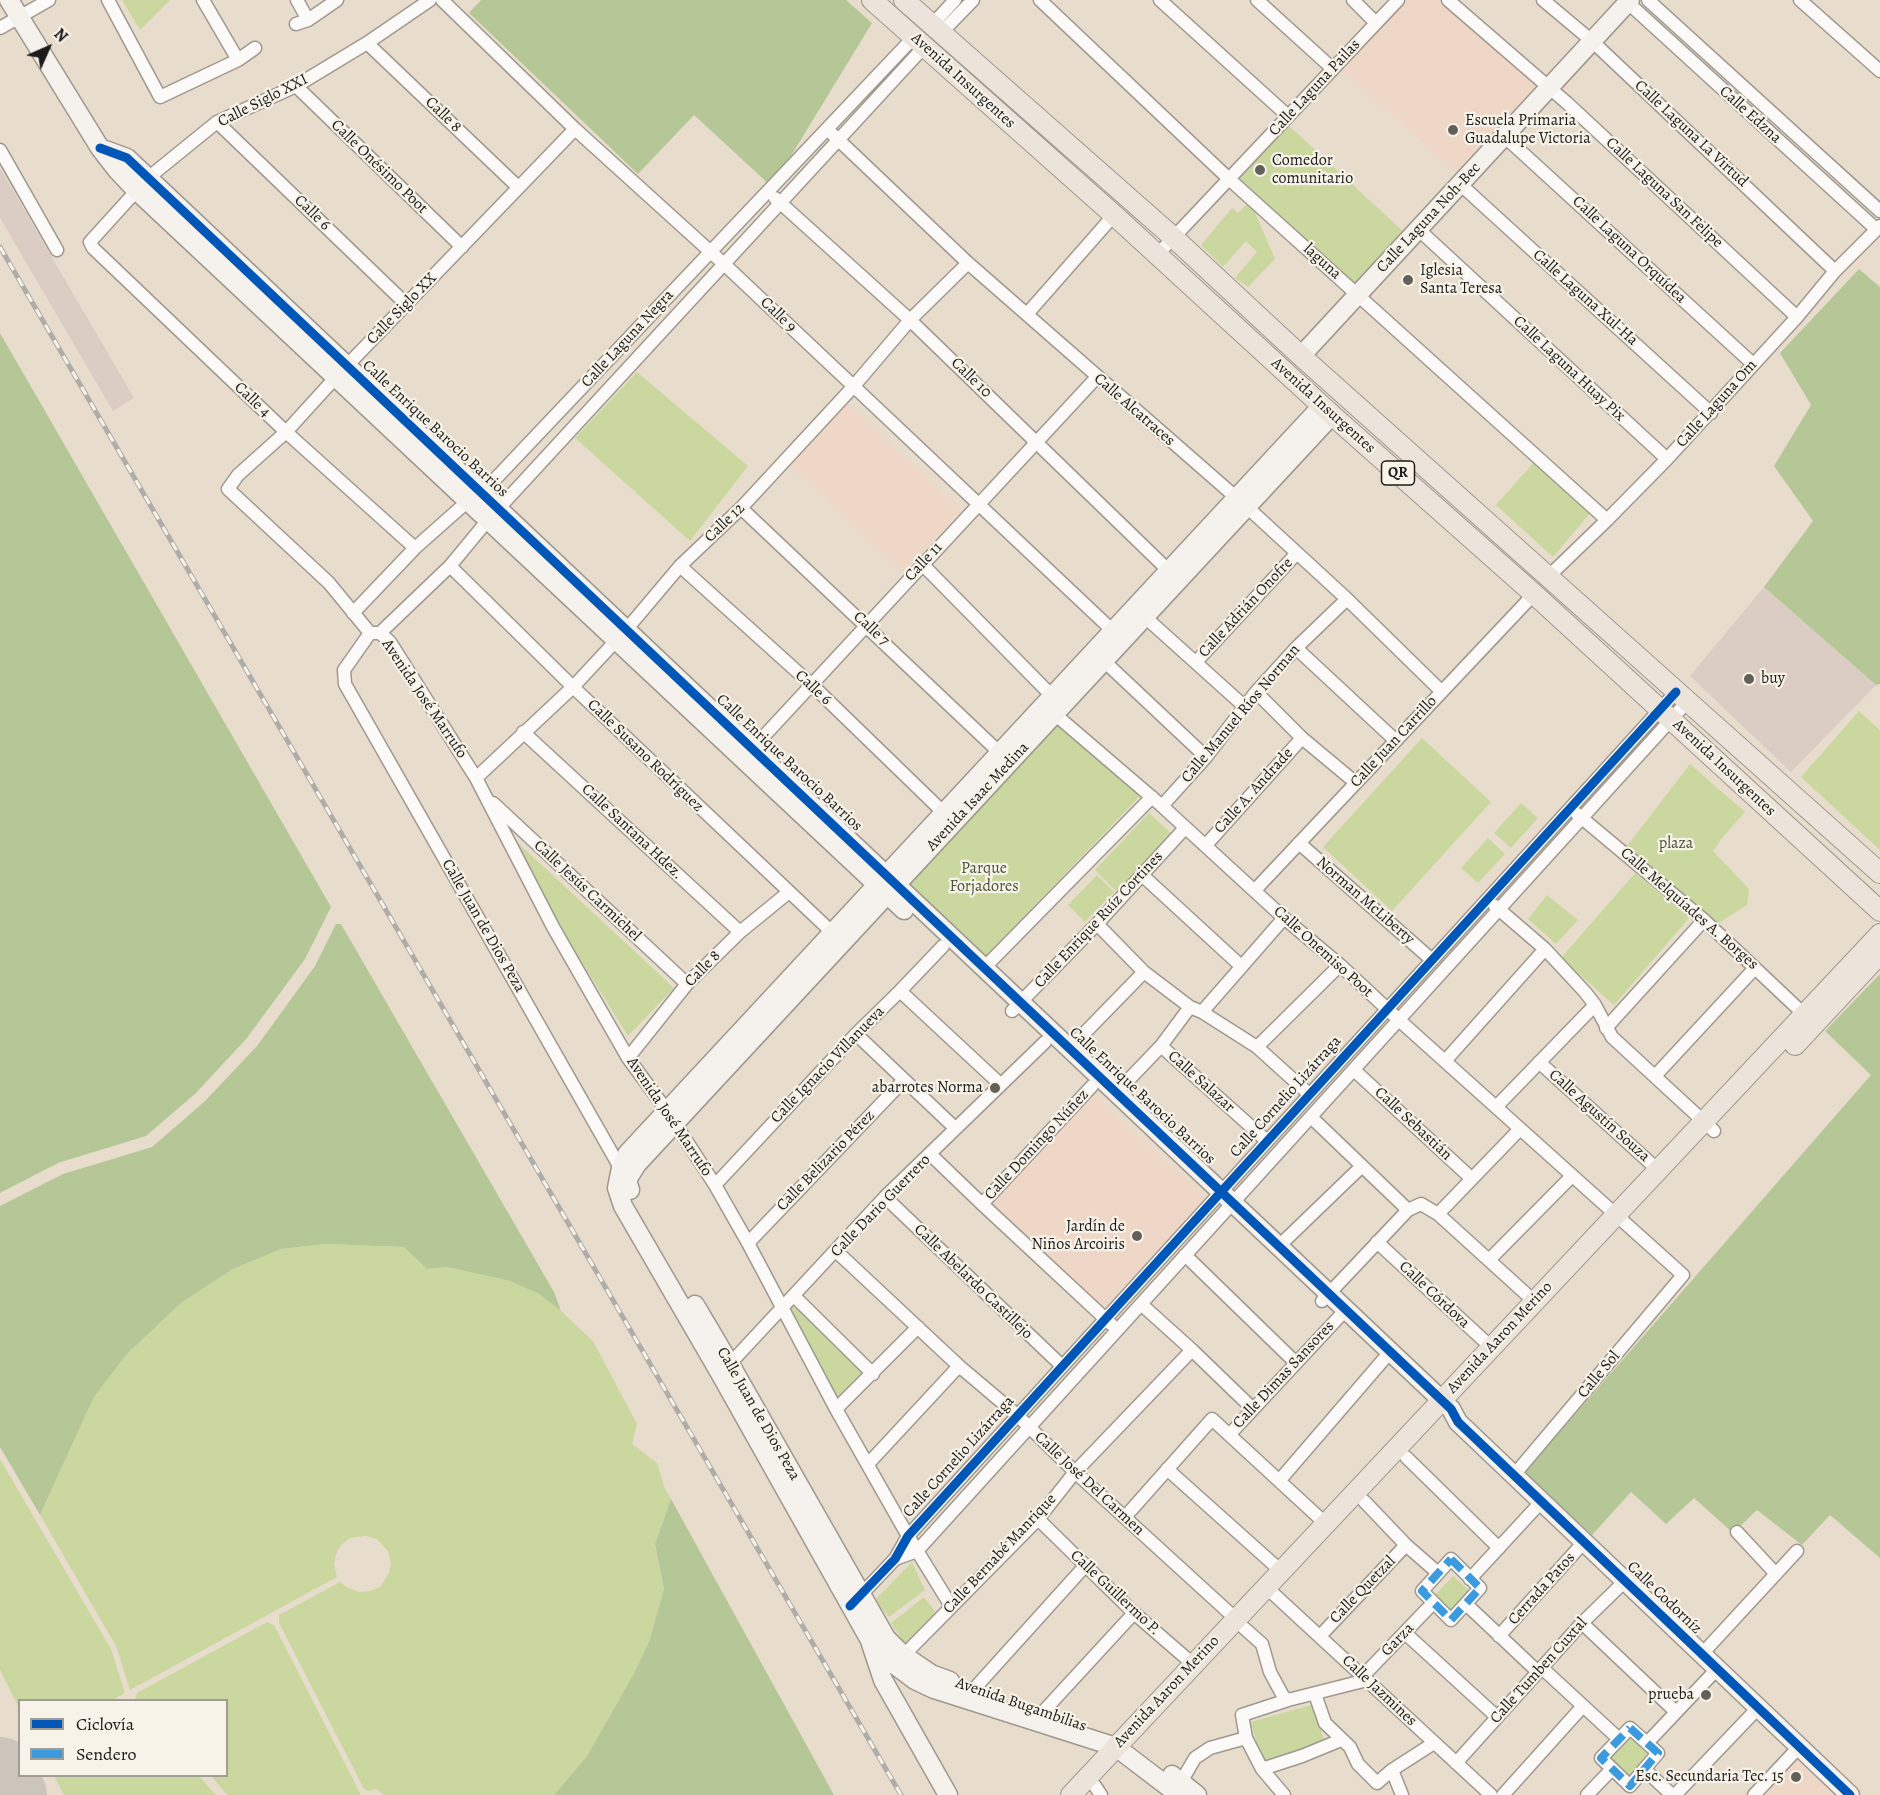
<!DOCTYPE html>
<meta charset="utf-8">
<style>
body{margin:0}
#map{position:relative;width:1880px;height:1795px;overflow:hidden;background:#e8ddcd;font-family:Alegreya,serif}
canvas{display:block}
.legend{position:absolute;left:18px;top:1699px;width:210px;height:78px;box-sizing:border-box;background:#f7f3e8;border:2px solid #9f9d96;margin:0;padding:8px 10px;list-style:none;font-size:18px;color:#1c1c1c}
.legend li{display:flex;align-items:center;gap:12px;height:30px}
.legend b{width:30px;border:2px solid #9f9d96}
.north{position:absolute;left:18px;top:18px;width:60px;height:60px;-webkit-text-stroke:4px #f7f3e8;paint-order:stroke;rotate:45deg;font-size:16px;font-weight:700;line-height:24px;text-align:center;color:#1c1c1c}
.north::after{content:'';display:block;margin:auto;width:21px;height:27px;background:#1c1c1c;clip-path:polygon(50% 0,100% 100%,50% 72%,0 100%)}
</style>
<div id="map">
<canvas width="1880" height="1795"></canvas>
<ul class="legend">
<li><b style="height:8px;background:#0057b8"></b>Ciclovía</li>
<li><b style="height:8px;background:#3c9bdf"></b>Sendero</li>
</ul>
<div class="north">N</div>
</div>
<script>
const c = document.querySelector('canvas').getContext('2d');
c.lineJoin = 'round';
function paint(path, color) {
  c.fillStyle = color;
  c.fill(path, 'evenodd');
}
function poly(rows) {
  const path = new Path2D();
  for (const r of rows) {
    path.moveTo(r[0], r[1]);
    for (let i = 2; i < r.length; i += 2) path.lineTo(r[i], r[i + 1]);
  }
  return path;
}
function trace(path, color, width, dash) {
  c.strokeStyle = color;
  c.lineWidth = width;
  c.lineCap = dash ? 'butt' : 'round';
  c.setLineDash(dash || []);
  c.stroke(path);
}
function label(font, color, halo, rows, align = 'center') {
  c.font = font + ' Alegreya,serif';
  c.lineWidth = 4.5;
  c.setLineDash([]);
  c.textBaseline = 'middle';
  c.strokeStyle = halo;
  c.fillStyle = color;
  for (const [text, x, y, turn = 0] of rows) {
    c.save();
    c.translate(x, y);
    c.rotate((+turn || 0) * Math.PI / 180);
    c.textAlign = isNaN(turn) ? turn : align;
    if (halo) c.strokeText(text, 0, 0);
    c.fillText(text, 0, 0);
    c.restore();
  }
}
paint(poly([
 [1406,0,1440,0,1539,85,1458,174,1340,69],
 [847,403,961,510,903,572,789,465],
 [1092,1092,1169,1164,1096,1244,1170,1164,1206,1197,1104,1308,989,1203],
 [1795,1758,1834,1795,1760,1795]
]), '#efd7c7');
paint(poly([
 [0,168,134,398,113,411,0,218],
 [1764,587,1876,685,1791,772,1690,676]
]), '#dbccc4');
paint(poly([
 [122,0,170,0,140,30],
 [1285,122,1407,235,1361,289,1232,178],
 [1250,201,1275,259,1248,287,1235,278,1257,252,1246,241,1223,267,1201,245,1232,208,1238,213],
 [637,372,748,466,690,541,575,438],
 [1536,460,1592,511,1553,557,1496,505],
 [1859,711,1880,730,1880,850,1801,777],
 [1060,721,1141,795,986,956,903,882],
 [1422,738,1491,802,1392,911,1323,847],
 [1690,764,1745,812,1722,838,1713,851,1749,889,1747,905,1717,924,1624,850],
 [1521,803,1538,818,1511,848,1494,833],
 [1149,813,1175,837,1119,894,1095,870],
 [1488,838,1505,854,1478,883,1461,868],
 [516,841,674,988,628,1036,558,924],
 [1635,873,1689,918,1614,1005,1561,958],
 [1097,875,1114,892,1085,922,1068,905],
 [1547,895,1578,920,1556,944,1528,919],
 [325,1244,405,1247,427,1269,447,1267,510,1281,539,1294,561,1311,593,1341,637,1424,632,1444,657,1463,665,1489,671,1499,655,1544,664,1589,649,1642,633,1675,587,1756,554,1795,383,1795,377,1789,368,1791,364,1789,279,1623,279,1615,340,1582,348,1588,359,1592,370,1591,380,1587,389,1573,391,1562,388,1551,377,1539,366,1536,350,1538,341,1545,336,1554,334,1565,337,1577,130,1690,116,1646,40,1515,94,1397,127,1354,181,1303,233,1269,281,1249],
 [794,1305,863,1372,838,1398,790,1309],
 [0,1459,111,1649,125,1693,112,1700,20,1700,19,1708,0,1670],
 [912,1562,925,1590,889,1617,874,1601],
 [1453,1576,1470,1591,1451,1613,1433,1597],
 [924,1597,939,1617,905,1644,891,1623],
 [267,1622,274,1625,361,1795,227,1795,211,1776,226,1776,226,1700,135,1699,137,1693],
 [1314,1704,1325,1744,1262,1764,1251,1722],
 [1631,1732,1654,1753,1629,1782,1606,1760],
 [54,1776,199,1776,216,1795,64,1795]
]), '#cad8a0');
paint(poly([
 [481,0,846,0,872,23,772,187,694,115,638,174,469,13],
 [1859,269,1880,287,1880,684,1876,685,1764,587,1813,521,1774,466,1811,405,1780,353],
 [0,333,331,907,305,959,247,1038,196,1093,146,1136,58,1163,0,1193],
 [336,924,341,924,554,1292,561,1311,539,1294,510,1281,447,1267,427,1269,404,1247,325,1244,281,1249,233,1269,181,1303,127,1354,94,1397,40,1515,0,1447,0,1206,63,1174,152,1147,204,1102,257,1046,315,966],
 [1880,974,1880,1558,1830,1515,1802,1545,1757,1510,1733,1533,1694,1498,1666,1524,1631,1492,1592,1535,1523,1474,1871,1075,1825,1031],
 [671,1499,834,1795,554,1795,587,1756,633,1675,649,1642,664,1589,655,1544]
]), '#b6c797');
trace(poly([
 [0,1772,12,1795]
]), '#cbc5bc', 70);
const street = poly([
 [108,0,160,97,238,60,255,48],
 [203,0,238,60],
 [297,0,308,20],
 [442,0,575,129,724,264,1113,631],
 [1040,0,1228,178,1607,520],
 [1160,0,1288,116],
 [1257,0,1333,69],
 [1353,0,1376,23],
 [1448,0,1567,103,1797,317],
 [1543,0,1592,41,1835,271],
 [1625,0,1876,229],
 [1648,0,1880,211],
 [1800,0,1880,71],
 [296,24,308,20,337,0],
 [932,25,955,0],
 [0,28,49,0],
 [941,33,973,0],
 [367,43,518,187],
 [296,86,462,247],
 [217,122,406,304],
 [575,129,336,377,286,432,238,475,228,489,329,583,370,633,380,633,450,566,488,520,924,47],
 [827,129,968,263,1247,507,1347,599,1441,691],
 [1504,136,1753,364],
 [0,150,57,250],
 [1460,184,1711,413],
 [775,198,910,320,1169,571],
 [1418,229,1667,459],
 [1158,254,1398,0],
 [1027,314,1114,215],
 [741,508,1000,753],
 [415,548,286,432,93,248,90,242,148,178,217,122,296,86,367,43,430,0],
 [922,564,1052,696],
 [450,566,573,687,837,937],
 [680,566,812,685,944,813],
 [1548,577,1607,520,1667,459,1797,317,1835,271,1880,226],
 [353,613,415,548,468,501,482,493,914,37],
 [1145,617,1244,706],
 [370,633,344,670,345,684,622,1171],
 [380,633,390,642,476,778,553,927,628,1058,667,1111,715,1185,748,1243,836,1409,908,1536,951,1606],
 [1296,648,1395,740],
 [1104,661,1206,757],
 [1196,662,1297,553],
 [1256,692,1302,738,1356,783],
 [1050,710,1162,806,1284,918,1340,965,1399,1020,1683,1275,1514,1475],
 [523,732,740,932],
 [752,749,1097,377],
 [476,778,573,687,626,630,680,566,741,508,853,387,910,320,968,263],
 [493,803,687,984],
 [1162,806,1206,757,1256,692,1296,648,1347,599],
 [1577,814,1704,920,1809,1019],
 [1299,843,1432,960],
 [1206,845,1302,738],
 [1142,875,1241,966],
 [1255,890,1534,594],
 [1495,906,1545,949,1585,992,1595,1005,1612,1037,1714,1131],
 [1097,924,1144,972,1190,1007,1202,1012,1257,1047,1309,1094],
 [984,968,1152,797],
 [900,991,1000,1084],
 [1012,1011,1097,924,1185,828],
 [1202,1012,1284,918],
 [1606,1028,1704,920],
 [856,1034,955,1128],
 [1161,1046,1267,1141],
 [1257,1047,1340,965],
 [1069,1049,1144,972],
 [628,1058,687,984,740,932,789,892],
 [1445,1061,1545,949],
 [1539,1062,1658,1170],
 [1354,1070,1471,1178],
 [1655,1076,1755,968],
 [1116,1093,1161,1046,1190,1007],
 [1496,1107,1595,1005],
 [1311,1117,1408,1210],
 [930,1154,982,1204,1111,1324],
 [715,1185,856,1034,900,991,943,946],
 [885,1197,1062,1366],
 [982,1204,1092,1086],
 [1438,1214,1520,1129],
 [1377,1242,1492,1348],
 [748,1243,904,1080],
 [1279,1246,1361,1167],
 [836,1251,959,1366,1017,1415,1075,1472,1236,1619],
 [1185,1255,1296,1363],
 [1489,1260,1572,1176],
 [794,1296,873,1374],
 [1322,1301,1408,1210,1421,1204,1438,1214,1535,1302],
 [1141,1304,1192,1350,1253,1409],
 [726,1368,885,1197,1045,1042],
 [836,1409,918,1327],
 [1230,1434,1339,1317],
 [1406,1457,1499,1548],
 [868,1464,959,1366],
 [1167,1469,1281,1571],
 [1279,1481,1384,1359],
 [1364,1501,1406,1545,1438,1573],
 [1125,1517,1212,1419,1326,1524],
 [1038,1519,1134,1613,1194,1665],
 [1737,1532,1776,1574],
 [895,1559,917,1551,1687,702],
 [1451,1559,1480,1588,1451,1620,1422,1591,1451,1559],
 [1470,1579,1542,1501],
 [1266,1587,1491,1795],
 [857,1599,895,1559,908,1536,1676,692],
 [1466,1604,1538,1672],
 [1582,1623,1676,1712],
 [1244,1628,1262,1644,1270,1672,1283,1696,1288,1700],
 [1405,1633,1497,1717],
 [1320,1636,1406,1545],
 [1499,1636,1584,1542],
 [1702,1654,1797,1551],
 [899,1660,1038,1519,1075,1472,1192,1350],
 [1542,1668,1619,1739],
 [1363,1676,1433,1603],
 [1315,1694,1325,1723,1350,1747,1358,1764,1377,1783,1392,1770,1434,1743],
 [965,1699,1085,1566],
 [1042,1713,1134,1613],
 [1630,1728,1658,1753,1630,1786,1601,1758,1630,1728],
 [1647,1743,1717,1669],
 [1456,1763,1582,1623,1625,1581],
 [1262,1769,1302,1756,1341,1740],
 [1644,1769,1672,1795],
 [1392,1770,1402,1795],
 [1181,1782,1195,1758,1210,1748,1246,1738],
 [1095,1786,1101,1795],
 [1284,1795,1262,1769,1246,1738,1242,1715,1288,1700,1367,1680],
 [1503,1795,1583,1706],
 [1587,1795,1612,1769],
 [1675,1795,1758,1708],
 [1754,1795,1799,1747]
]);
const secondary = poly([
 [9,0,100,148,117,170,136,190,904,910],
 [100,148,127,158,1451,1409,1458,1422,1850,1795],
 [1301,356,1630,0],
 [630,1190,627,1180,637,1164,1332,415],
 [695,1305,730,1364,886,1638,903,1655,931,1674,950,1681],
 [871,1644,883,1680,948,1795],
 [1172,1775,1197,1795],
 [1179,1795,1116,1747,934,1689,915,1680,895,1665,871,1642,720,1373,623,1206,617,1188,621,1168,627,1154,1322,406]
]);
const primary = poly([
 [872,0,1114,215,1332,415,1534,594,1880,911],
 [904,0,1173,237,1301,356,1880,873],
 [1795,1045,1877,957],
 [1071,1795,1880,934]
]);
trace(street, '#9e988f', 15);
trace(secondary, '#9e988f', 21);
trace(primary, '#9e988f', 22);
trace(street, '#fcfaf8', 12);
trace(secondary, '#f5f1ec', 18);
trace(primary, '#ece4db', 20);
const rail = poly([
 [0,247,901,1795]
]);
trace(rail, '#aeadaa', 5);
trace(rail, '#f7f3e8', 3, [9]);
trace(poly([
 [1451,1559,1480,1588,1451,1620,1422,1591,1451,1559],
 [1630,1728,1658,1753,1630,1786,1601,1758,1630,1728]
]), '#3c9bdf', 8, [15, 8]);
trace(poly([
 [100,148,127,158,1451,1409,1458,1422,1850,1795],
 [850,1606,895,1559,908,1536,1676,692]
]), '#0057b8', 9);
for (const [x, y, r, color] of [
 [1453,130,6,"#63605a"],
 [1260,170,6,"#63605a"],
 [1408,280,6,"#63605a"],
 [1749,679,6,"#63605a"],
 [995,1088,6,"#63605a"],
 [1137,1236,6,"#63605a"],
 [1706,1695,6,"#63605a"],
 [1796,1777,6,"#63605a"]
]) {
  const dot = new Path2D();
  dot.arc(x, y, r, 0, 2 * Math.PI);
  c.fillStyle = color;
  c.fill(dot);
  trace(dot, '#f7f3e8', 2);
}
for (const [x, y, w] of [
 [1398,473,33]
]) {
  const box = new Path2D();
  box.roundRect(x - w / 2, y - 12, w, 24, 4.5);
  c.fillStyle = '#f7f3e8';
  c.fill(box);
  trace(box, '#1c1c1c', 1.5);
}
label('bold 15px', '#1c1c1c', null, [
 ["QR",1398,473]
]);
label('16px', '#1c1c1c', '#f7f3e8', [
 ["Avenida Insurgentes",963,81,42],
 ["Calle Laguna Pailas",1315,88,-47],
 ["Calle Siglo XXI",263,101,-27],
 ["Calle 8",443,115,44],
 ["Calle Edzna",1750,115,42],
 ["Calle Laguna La Virtud",1691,134,43],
 ["Calle Onésimo Poot",379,167,44],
 ["Calle Laguna San Felipe",1664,193,43],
 ["Calle 6",312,213,44],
 ["Calle Laguna Noh-Bec",1429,218,-47],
 ["Calle Laguna Orquídea",1629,250,43],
 ["laguna",1322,262,42],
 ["Calle Laguna Xul-Ha",1585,298,42],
 ["Calle Siglo XX",402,309,-46],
 ["Calle 9",778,315,44],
 ["Calle Laguna Negra",628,339,-47],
 ["Calle Laguna Huay Pix",1569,369,43],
 ["Calle 10",971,378,44],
 ["Calle 4",252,400,44],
 ["Calle Laguna Om",1717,404,-48],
 ["Avenida Insurgentes",1323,406,42],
 ["Calle Alcatraces",1134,410,41],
 ["Calle Enrique Barocio Barrios",435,429,43],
 ["Calle 12",725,523,-44],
 ["Calle 11",924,562,-47],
 ["Calle Adrián Onofre",1246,608,-47],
 ["Calle 7",871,629,43],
 ["Calle 6",813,688,43],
 ["Avenida José Marrufo",424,699,56],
 ["Calle Manuel Ríos Norman",1241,714,-50],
 ["Calle Juan Carrillo",1394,742,-47],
 ["Calle Susano Rodríguez",645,756,44],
 ["Calle Enrique Barocio Barrios",789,763,43],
 ["Avenida Insurgentes",1724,768,43],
 ["Calle A. Andrade",1254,791,-48],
 ["Avenida Isaac Medina",978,797,-47],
 ["Calle Santana Hdez.",632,832,43],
 ["Calle Jesús Carmichel",587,891,43],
 ["Norman McLiberty",1365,901,41],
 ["Calle Melquíades A. Borges",1689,909,41],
 ["Calle Enrique Ruíz Cortines",1099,920,-47],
 ["Calle Juan de Dios Peza",483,926,60],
 ["Calle Onemiso Poot",1323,952,42],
 ["Calle 8",703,969,-46],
 ["Calle Ignacio Villanueva",828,1065,-46],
 ["Calle Salazar",1201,1082,42],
 ["Calle Enrique Barocio Barrios",1142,1096,43],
 ["Calle Cornelio Lizárraga",1286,1097,-48],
 ["Calle Agustín Souza",1599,1116,42],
 ["Avenida José Marrufo",669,1117,56],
 ["Calle Sebastián",1413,1124,43],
 ["Calle Domingo Núñez",1037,1145,-47],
 ["Calle Belizario Pérez",826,1161,-46],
 ["Calle Dario Guerrero",881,1206,-46],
 ["Calle Abelardo Castillejo",973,1282,44],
 ["Calle Córdova",1434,1295,43],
 ["Avenida Aaron Merino",1500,1338,-47],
 ["Calle Dimas Sansores",1284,1375,-47],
 ["Calle Sol",1599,1375,-50],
 ["Calle Juan de Dios Peza",758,1414,60],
 ["Calle Cornelio Lizárraga",959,1457,-48],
 ["Calle José Del Carmen",1089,1484,43],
 ["Calle Bernabé Manrique",1000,1554,-47],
 ["Cerrada Patos",1542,1589,-48],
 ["Calle Quetzal",1363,1590,-46],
 ["Calle Guillermo P.",1115,1593,43],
 ["Calle Codorníz",1664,1598,44],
 ["Garza",1398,1640,-46],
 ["Calle Tumben Cuxtal",1539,1671,-48],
 ["Calle Jazmines",1379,1691,43],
 ["Avenida Aaron Merino",1167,1692,-47],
 ["Avenida Bugambilias",1021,1705,19]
]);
label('16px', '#1c1c1c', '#f7f3e8', [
 ["Escuela Primaria",1465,121],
 ["Guadalupe Victoria",1465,139],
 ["Comedor",1272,161],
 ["comunitario",1272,179],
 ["Iglesia",1420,271],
 ["Santa Teresa",1420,289],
 ["buy",1761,679],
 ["abarrotes Norma",983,1088,"right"],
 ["Jardín de",1125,1227,"right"],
 ["Niños Arcoiris",1125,1245,"right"],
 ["prueba",1694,1695,"right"],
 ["Esc. Secundaria Tec. 15",1784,1777,"right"]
], 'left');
label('16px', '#495338', '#f7f3e8', [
 ["plaza",1676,844],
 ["Parque",984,869],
 ["Forjadores",984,887]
]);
</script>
